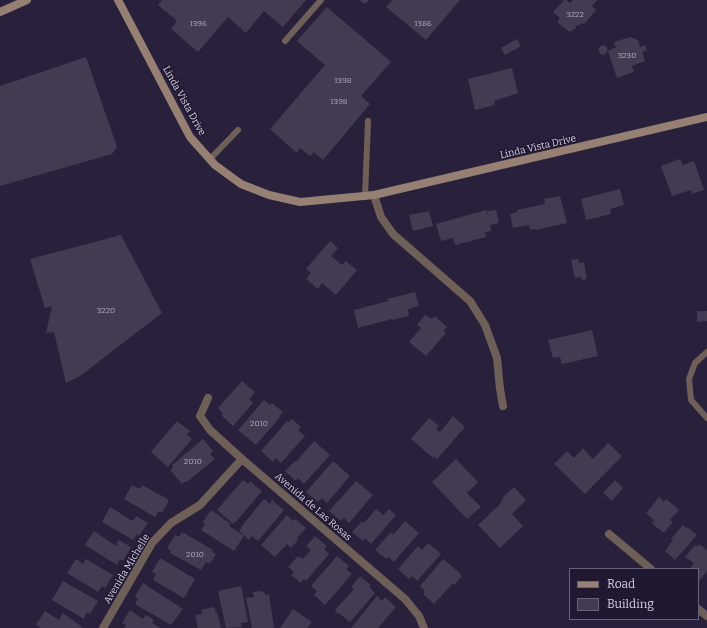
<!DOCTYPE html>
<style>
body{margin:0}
#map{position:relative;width:707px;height:628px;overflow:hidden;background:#29213b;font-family:Bitter,serif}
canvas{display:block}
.legend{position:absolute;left:569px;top:568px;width:130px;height:52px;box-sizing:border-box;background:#201730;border:1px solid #686177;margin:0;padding:5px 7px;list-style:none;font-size:12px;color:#d5d0e2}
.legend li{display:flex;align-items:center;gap:8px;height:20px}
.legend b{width:20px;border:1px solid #686177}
</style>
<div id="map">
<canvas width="707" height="628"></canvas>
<ul class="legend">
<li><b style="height:5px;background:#968074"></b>Road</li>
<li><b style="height:11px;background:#433b52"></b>Building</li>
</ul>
</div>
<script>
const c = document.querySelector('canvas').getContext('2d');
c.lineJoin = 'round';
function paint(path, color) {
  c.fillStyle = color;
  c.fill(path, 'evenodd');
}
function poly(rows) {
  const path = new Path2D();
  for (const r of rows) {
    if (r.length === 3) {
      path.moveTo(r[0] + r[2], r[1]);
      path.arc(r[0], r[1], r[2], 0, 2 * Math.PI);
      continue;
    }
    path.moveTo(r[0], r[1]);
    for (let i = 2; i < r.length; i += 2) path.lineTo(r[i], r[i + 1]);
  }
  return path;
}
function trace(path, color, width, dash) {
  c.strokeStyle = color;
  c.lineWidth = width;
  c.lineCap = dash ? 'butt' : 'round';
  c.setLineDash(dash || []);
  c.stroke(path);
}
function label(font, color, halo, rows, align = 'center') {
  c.font = font + ' Bitter,serif';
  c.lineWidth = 3;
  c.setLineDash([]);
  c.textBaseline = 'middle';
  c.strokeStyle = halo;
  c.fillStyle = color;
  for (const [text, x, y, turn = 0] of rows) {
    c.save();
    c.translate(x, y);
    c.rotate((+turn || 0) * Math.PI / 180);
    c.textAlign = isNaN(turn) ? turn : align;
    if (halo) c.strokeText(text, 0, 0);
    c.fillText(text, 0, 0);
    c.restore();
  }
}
paint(poly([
 [162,0,306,0,283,27,264,11,246,33,228,17,198,52,171,29,177,21,158,5],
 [359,0,369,0,365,4],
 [392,0,460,0,426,40,386,7],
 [564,0,566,0,570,3,573,0,597,0,592,6,596,10,584,24,582,23,578,26,576,25,576,28,570,32,558,23,558,20,560,18,553,12],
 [327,7,391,62,361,96,370,104,323,160,314,152,310,156,300,148,297,153,270,129,325,65,297,41],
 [630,37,638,40,640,47,645,45,647,50,642,52,645,61,632,66,634,72,617,78,608,51,611,50,611,49,616,48,614,42],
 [517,39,521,46,505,55,501,48],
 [603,50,4.5],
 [86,57,117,147,112,154,0,186,0,86],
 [512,68,518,93,494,101,495,105,475,110,468,79],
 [680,159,683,165,694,161,704,190,692,194,691,190,672,196,661,166],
 [620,189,624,205,610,209,611,214,586,220,581,199],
 [560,196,567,223,536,230,535,229,530,230,529,225,513,228,510,214,517,212,517,210,545,204,544,199],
 [486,210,489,219,487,211,496,210,499,223,490,225,491,231,485,232,486,237,455,245,453,238,441,241,436,224],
 [429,211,433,226,413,231,409,215],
 [121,235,162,313,80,376,66,383,54,332,46,333,52,306,45,308,30,259],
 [330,241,338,248,331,256,342,265,346,261,357,270,336,295,322,283,318,289,306,279,311,273,306,269],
 [578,259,579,263,584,262,587,279,582,280,581,277,575,278,571,260],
 [415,292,419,306,408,309,409,316,392,320,392,319,358,328,354,310,388,301,387,299],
 [697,311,707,311,707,321,697,322],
 [425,315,432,319,435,316,447,327,444,331,446,333,426,356,409,342,421,328,417,325],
 [592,330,598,356,562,364,560,357,553,358,548,340],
 [242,381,255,392,249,399,253,403,233,426,221,415,223,413,218,408],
 [264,400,270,405,272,403,283,412,279,417,280,417,256,445,238,430],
 [453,416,465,427,437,459,434,457,433,458,411,439,429,418,439,426,436,429,440,432],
 [292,419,301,427,298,430,305,436,281,463,276,458,273,462,261,451,287,421,289,422],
 [177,421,190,431,187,435,192,439,168,467,151,452],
 [203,439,213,451,210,454,215,459,187,482,186,481,182,484,170,470,173,467,172,465],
 [314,441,330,455,304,484,298,478,296,481,285,471,295,461,296,462],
 [608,443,622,456,585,494,554,464,567,451,574,458,583,448,593,459],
 [456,459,478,482,467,493,481,507,467,519,432,482],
 [333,461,350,476,327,503,322,498,318,502,306,492],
 [243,480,248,484,250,481,262,491,236,522,235,521,233,524,217,510],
 [615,480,623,488,612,501,603,493],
 [356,481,373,495,349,523,344,518,341,521,329,511],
 [132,485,140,489,142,485,155,492,156,494,157,493,169,500,162,513,159,511,155,517,124,499],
 [514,487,526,500,512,514,523,526,500,548,478,525,499,505,503,499,502,498],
 [659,497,664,502,666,499,679,510,670,520,673,522,664,533,655,526,652,523,654,520,646,513],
 [264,499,270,504,272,500,284,510,258,541,252,536,249,540,239,531,242,527,241,527],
 [110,507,131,520,133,521,136,516,148,523,139,536,137,534,133,540,102,522],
 [376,509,383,515,389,509,396,515,371,544,365,538,363,541,352,532,362,521,364,523],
 [211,510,231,524,229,526,244,536,234,551,201,530,205,524,203,522],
 [287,515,293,521,295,519,306,528,297,538,298,540,291,548,287,544,275,557,261,545],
 [405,521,419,533,394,562,388,557,386,559,375,550,391,532,393,535],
 [683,525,686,528,687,527,697,535,675,560,665,551,673,540,671,539],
 [94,531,116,546,119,540,131,547,123,561,120,559,117,565,85,545],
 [182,532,213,550,212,552,216,554,210,564,206,562,201,570,170,553,171,551,167,548,175,535,179,537],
 [315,536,327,546,324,549,329,554,306,581,304,579,301,583,291,575,294,572,288,567,298,556,303,559,311,550,306,546],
 [428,543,441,554,417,581,412,576,409,579,398,569,418,546,422,550],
 [699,544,707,550,707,571,700,580,698,579,698,569,690,569,694,563,685,557,695,545,697,547],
 [337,556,349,566,346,569,352,574,325,605,314,595,317,591,311,586],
 [160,558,195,579,184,598,153,580,156,574,152,572],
 [76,559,83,564,86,559,113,575,105,588,102,586,98,592,67,573],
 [443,559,461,574,460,575,462,576,454,585,452,584,434,604,423,594,425,591,420,586],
 [360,576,371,585,369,587,375,593,350,622,339,613,338,614,335,611,335,610,354,589,351,587],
 [63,581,98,601,90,614,87,612,84,619,52,600],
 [143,583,183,609,171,625,135,604,138,599,135,596],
 [241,586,248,622,241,623,242,627,226,628,218,591],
 [260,591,265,593,266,595,269,594,274,628,252,628,246,598,254,597,253,592],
 [377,596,382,601,385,597,396,607,378,628,351,628],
 [214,607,216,613,217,612,221,628,198,628,195,615,202,614,201,610],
 [293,609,312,622,307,628,280,628],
 [130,610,143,619,146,615,154,620,152,623,160,628,124,628,126,625,122,623],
 [45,611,59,620,63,613,82,627,81,628,41,628,36,625]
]), '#433b52');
trace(poly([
 [285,41,321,0],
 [210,159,238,130],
 [365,196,368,121],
 [707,352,695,363,689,379,691,400,707,418]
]), '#6e6058', 6);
trace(poly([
 [374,195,381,217,393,234,470,301,485,325,497,358,500,389,503,406],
 [208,398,200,416,210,430,242,459,405,599,419,616,424,628],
 [609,534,651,569],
 [698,609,707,616],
 [103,628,152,543,171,523,200,505,242,459]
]), '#6e6058', 8);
trace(poly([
 [118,0,190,137,215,165,241,184,269,195,300,202,374,195,707,117],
 [0,12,27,0]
]), '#968074', 8);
label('8px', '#b0abbe', null, [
 ["3222",575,15],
 ["1396",198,24],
 ["1386",423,24],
 ["3230",627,56],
 ["1398",343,81],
 ["1398",339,102],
 ["3220",106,311],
 ["2010",259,424],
 ["2010",193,462],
 ["2010",195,555]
]);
label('10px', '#d5d0e2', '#201730', [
 ["Linda Vista Drive",184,101,61],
 ["Linda Vista Drive",538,147,-13],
 ["Avenida de Las Rosas",313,507,41],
 ["Avenida Michelle",127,569,-59]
]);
</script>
